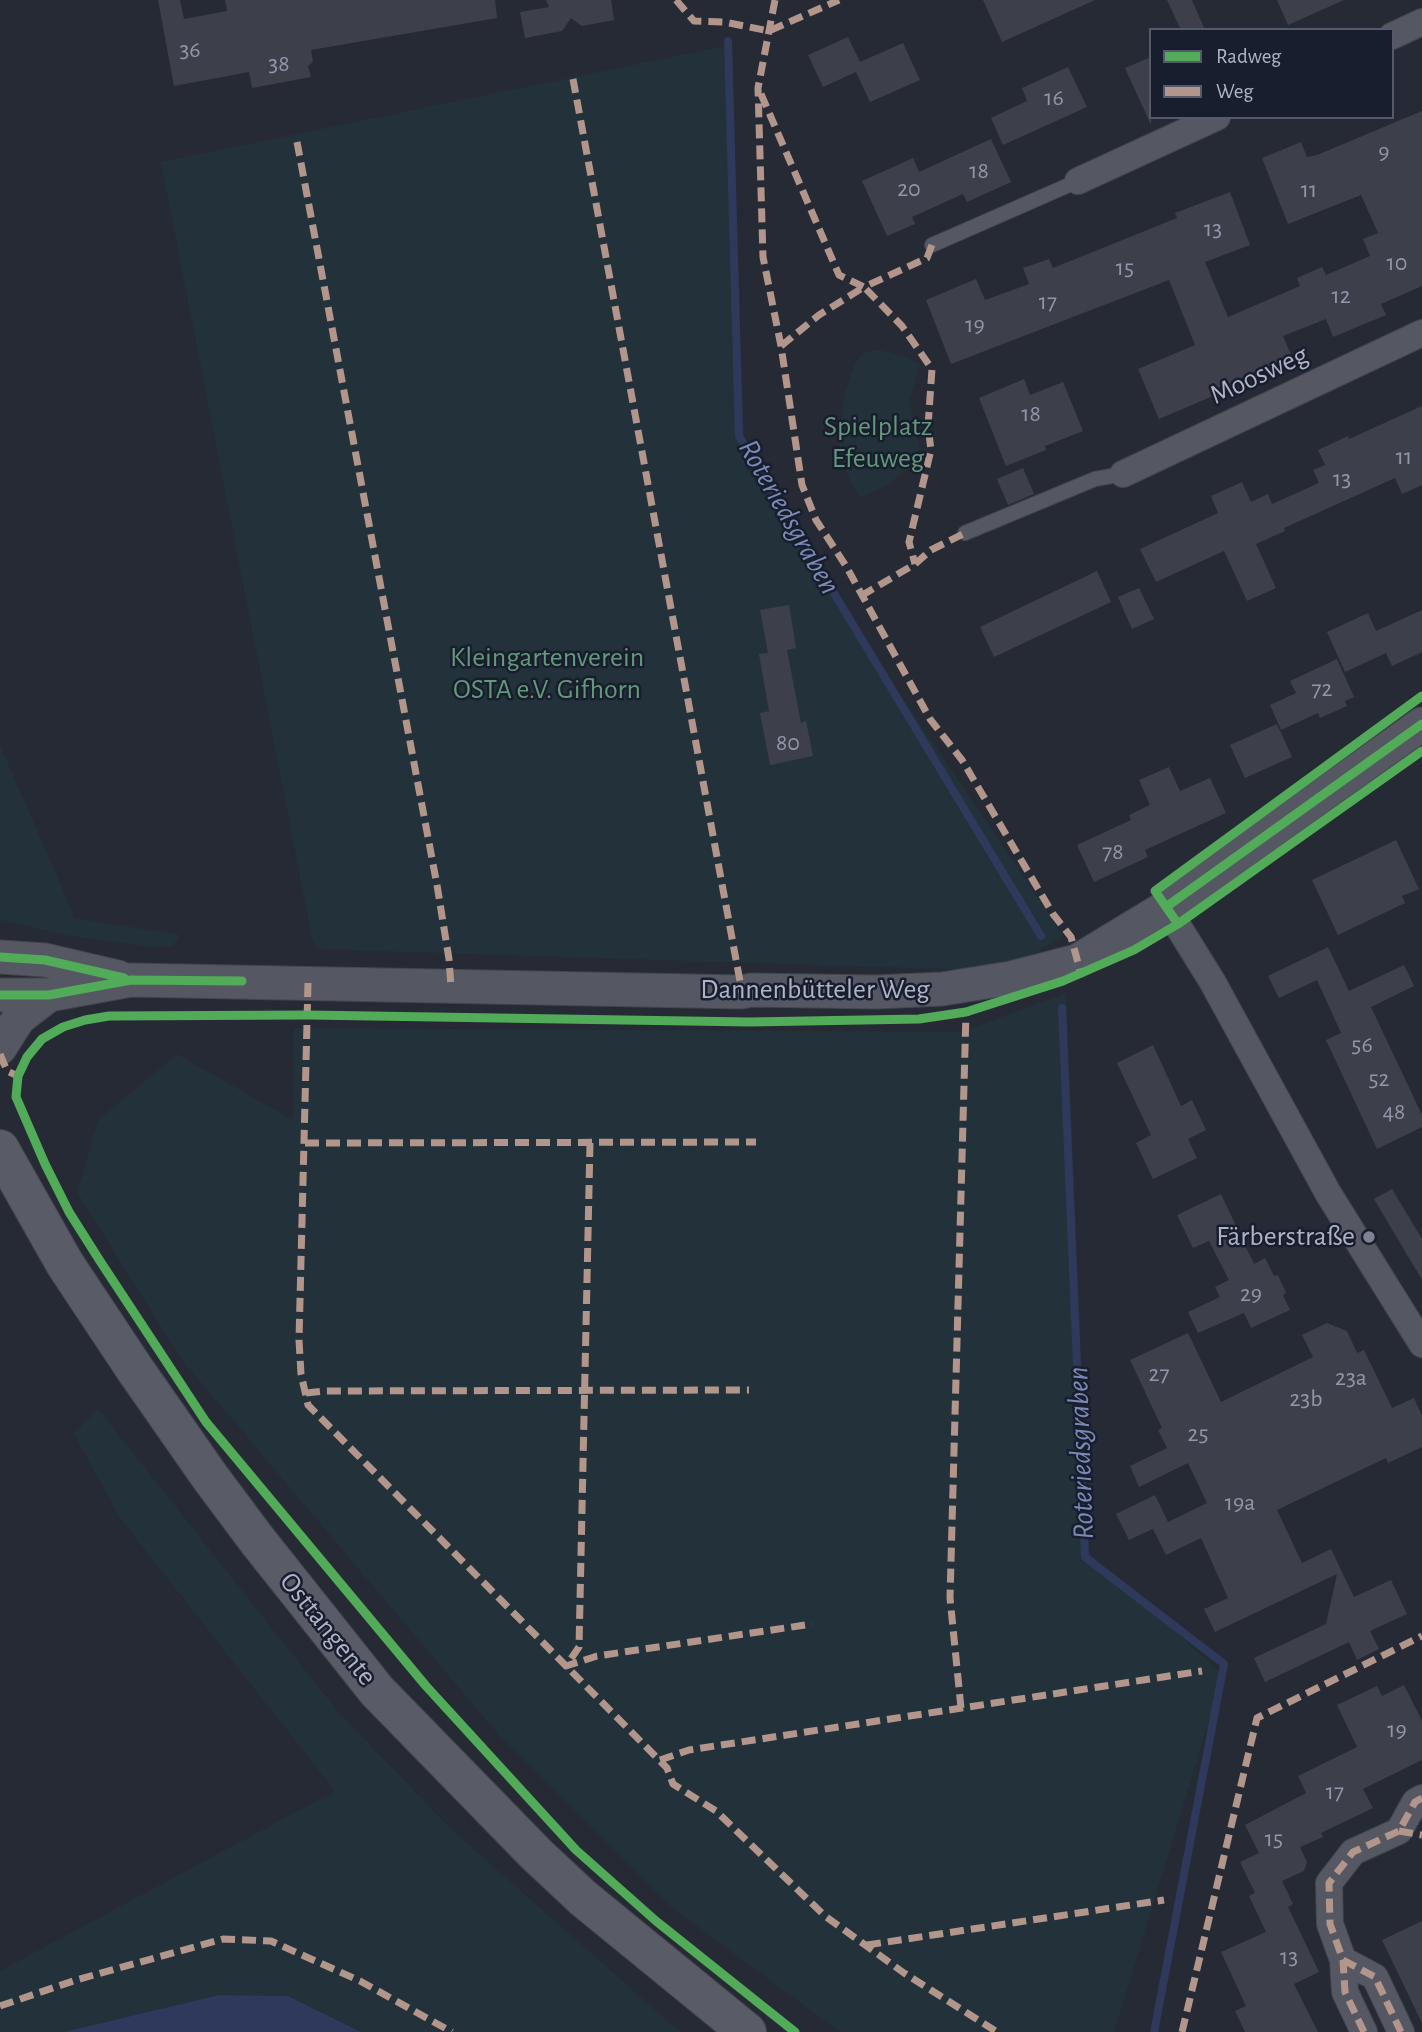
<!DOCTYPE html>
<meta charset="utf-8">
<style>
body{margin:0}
#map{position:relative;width:1422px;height:2032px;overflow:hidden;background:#262a34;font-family:"Alegreya Sans",sans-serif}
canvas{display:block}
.legend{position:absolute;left:1149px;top:28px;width:245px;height:91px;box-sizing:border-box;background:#191e2e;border:2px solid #555a6b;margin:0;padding:9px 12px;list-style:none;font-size:21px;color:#aeb3c7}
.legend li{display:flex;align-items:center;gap:14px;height:35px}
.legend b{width:35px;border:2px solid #555a6b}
</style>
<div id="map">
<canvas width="1422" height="2032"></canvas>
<ul class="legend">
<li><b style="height:9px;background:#51ab58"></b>Radweg</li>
<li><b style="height:9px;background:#b2968c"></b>Weg</li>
</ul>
</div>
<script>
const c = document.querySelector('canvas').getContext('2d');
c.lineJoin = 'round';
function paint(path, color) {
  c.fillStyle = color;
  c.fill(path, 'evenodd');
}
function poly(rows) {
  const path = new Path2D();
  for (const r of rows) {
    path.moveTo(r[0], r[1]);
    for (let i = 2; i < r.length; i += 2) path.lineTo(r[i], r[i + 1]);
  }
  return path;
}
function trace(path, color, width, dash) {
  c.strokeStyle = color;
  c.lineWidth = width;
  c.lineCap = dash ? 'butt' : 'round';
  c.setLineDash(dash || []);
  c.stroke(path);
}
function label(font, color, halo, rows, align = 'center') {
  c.font = font + ' "Alegreya Sans",sans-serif';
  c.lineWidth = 5;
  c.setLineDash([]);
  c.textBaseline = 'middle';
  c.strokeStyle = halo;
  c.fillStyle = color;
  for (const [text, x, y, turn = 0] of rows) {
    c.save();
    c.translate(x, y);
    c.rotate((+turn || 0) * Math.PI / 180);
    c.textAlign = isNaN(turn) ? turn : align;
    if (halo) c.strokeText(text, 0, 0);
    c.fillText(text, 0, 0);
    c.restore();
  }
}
paint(poly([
 [730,45,745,466,1063,935,1008,971,318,949,312,938,161,162],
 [879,350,902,356,920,364,909,401,919,445,916,463,885,486,861,497,850,481,839,450,839,437,844,397,854,365,863,353],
 [0,745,75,918,180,935,172,946,154,947,71,936,0,920],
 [1066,993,1089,1553,1223,1675,1114,2032,840,2032,671,1907,499,1735,182,1360,77,1192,98,1120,177,1054,293,1120,294,1028,962,1032],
 [98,1409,340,1714,450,1828,680,2032,361,2032,288,1996,219,1995,64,2032,0,2032,0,1971,335,1791,120,1518,74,1434]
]), '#23323a');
paint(poly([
 [219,1995,288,1996,361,2032,64,2032]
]), '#2f395c');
trace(poly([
 [728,41,739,436,1041,936],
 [1062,1008,1085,1557,1224,1664,1154,2032]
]), '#2f395c', 8);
paint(poly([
 [158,0,180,0,184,19,227,11,225,0,495,0,497,18,311,50,313,62,308,66,311,77,252,88,249,72,174,86],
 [546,0,611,0,614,20,582,26,571,18,562,31,525,38,520,12,549,7],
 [983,0,1095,0,1002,42],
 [1167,0,1192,0,1205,30,1181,30],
 [1277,0,1344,0,1288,25],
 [848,37,860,62,903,43,920,80,870,102,856,72,823,87,808,55],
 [1151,57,1151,125,1125,68],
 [1068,67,1087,107,1003,145,991,118,1027,101,1022,88],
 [1422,111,1422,286,1381,304,1386,315,1333,337,1326,319,1283,336,1292,357,1218,388,1220,393,1159,419,1138,369,1195,345,1169,280,951,364,926,300,976,279,985,300,1029,284,1023,268,1049,259,1053,268,1177,218,1175,213,1230,192,1250,245,1205,262,1228,317,1300,286,1297,278,1322,267,1326,275,1370,256,1363,239,1378,233,1361,195,1288,224,1262,158,1301,142,1307,157,1317,155],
 [991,139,1011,182,967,202,963,194,912,217,915,224,887,236,862,181,913,158,919,172],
 [1024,379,1030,395,1063,382,1083,431,1045,446,1046,450,1006,466,979,398],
 [1422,406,1422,485,1402,494,1395,478,1284,528,1285,531,1256,544,1276,588,1247,601,1224,551,1156,582,1140,549,1218,513,1211,496,1242,482,1251,502,1268,494,1272,504,1319,483,1313,470,1325,465,1318,450,1348,436,1349,439],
 [1023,468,1034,494,1008,505,997,479],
 [1097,571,1111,602,994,657,980,627],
 [1139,588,1154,619,1132,629,1118,597],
 [789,605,796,648,787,650,801,723,806,721,813,756,770,765,760,713,769,711,759,654,768,653,760,610],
 [1422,610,1422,652,1392,666,1386,653,1345,672,1327,632,1368,613,1376,631],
 [1337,659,1354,697,1345,701,1347,706,1320,718,1318,713,1281,730,1270,705,1296,693,1290,681],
 [1277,724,1292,757,1245,778,1230,745],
 [1169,767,1180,791,1210,778,1226,813,1145,850,1148,857,1094,882,1077,845,1131,820,1129,815,1150,805,1139,780],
 [1396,840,1419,889,1402,896,1405,903,1338,935,1312,880],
 [1328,947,1349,991,1404,965,1414,986,1371,1007,1422,1115,1422,1127,1377,1149,1326,1040,1341,1033,1317,980,1279,998,1268,976],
 [1153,1045,1181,1106,1192,1100,1206,1130,1188,1139,1197,1158,1153,1179,1136,1143,1151,1135,1117,1063],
 [1392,1189,1422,1239,1422,1280,1374,1199],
 [1221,1194,1254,1264,1265,1258,1274,1276,1278,1275,1286,1293,1283,1295,1290,1310,1251,1328,1244,1313,1198,1333,1188,1312,1220,1297,1215,1287,1229,1280,1209,1241,1193,1248,1177,1215],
 [1327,1323,1347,1331,1357,1353,1364,1350,1392,1408,1414,1398,1422,1416,1422,1447,1388,1463,1386,1458,1277,1510,1302,1563,1331,1549,1354,1597,1391,1580,1407,1614,1370,1631,1379,1649,1357,1660,1349,1642,1265,1682,1254,1658,1326,1624,1337,1574,1215,1632,1204,1609,1228,1598,1201,1538,1166,1555,1153,1529,1157,1527,1129,1540,1116,1514,1155,1495,1168,1522,1207,1503,1188,1463,1139,1487,1130,1466,1167,1448,1158,1430,1162,1428,1130,1360,1188,1333,1221,1402,1313,1357,1302,1335],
 [1404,1685,1422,1721,1422,1760,1363,1789,1373,1808,1321,1833,1323,1837,1300,1847,1307,1862,1304,1871,1282,1881,1293,1904,1288,1907,1319,1972,1294,1984,1318,2032,1245,2032,1235,2011,1246,2006,1221,1952,1266,1932,1249,1896,1255,1893,1240,1862,1259,1853,1245,1825,1306,1793,1298,1776,1357,1747,1337,1705,1377,1686,1382,1696],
 [1422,1921,1422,2023,1382,1940]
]), '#3d404a');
const service = poly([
 [932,245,1078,181],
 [965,533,1095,479,1123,474]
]);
const minor = poly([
 [1392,36,1422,22],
 [1078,181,1217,117],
 [1123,474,1422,333],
 [1166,907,1212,981,1328,1193,1422,1344],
 [1343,1960,1375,1977,1401,2032],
 [1364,2032,1345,1992,1343,1960,1330,1924,1329,1883,1353,1852,1399,1831,1415,1802,1422,1798]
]);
const tertiary = poly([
 [0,957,45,960,118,977],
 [0,995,49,995,131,980,742,992,751,990,876,992,942,989,1011,978,1077,961,1166,907,1422,724],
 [0,1048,19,1018,49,995]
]);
const secondary = poly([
 [0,1149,65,1264,134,1368,210,1477,257,1540,377,1691,536,1854,583,1898,747,2032]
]);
trace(service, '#42454d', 16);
trace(minor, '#42454d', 28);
trace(tertiary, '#42454d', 35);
trace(secondary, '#42454d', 40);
trace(service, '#555862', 14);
trace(minor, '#555862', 26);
trace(tertiary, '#555862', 33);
trace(secondary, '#595c67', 38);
trace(poly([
 [676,0,694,21,724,22,769,31,839,0],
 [775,0,758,88,763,257,781,346,802,485,816,520,846,566,930,719,962,760,1053,914,1071,937,1081,974],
 [573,79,742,992],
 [761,94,839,275,864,287,927,258,932,245],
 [297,142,437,885,449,959,451,987],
 [781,346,819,315,864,287,902,326,932,369,928,426,931,450,909,542,915,564],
 [861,596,915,564,931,550,965,533],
 [308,983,299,1340,301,1374,308,1405,667,1768,673,1784,716,1811,825,1916,904,1973,997,2032],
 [0,1054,7,1071,18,1076],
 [305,1143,756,1142],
 [590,1143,579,1647,566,1666,597,1656,812,1624],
 [306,1393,325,1391,749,1390],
 [961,1708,950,1598,966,1012],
 [660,1760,689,1750,1202,1671],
 [1399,1831,1422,1835],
 [867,1945,1164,1900],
 [1343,1960,1375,1977,1401,2032],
 [0,2006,76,1980,223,1939,271,1941,360,1981,452,2032],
 [1182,2032,1257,1718,1422,1636],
 [1364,2032,1345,1992,1343,1960,1330,1924,1329,1883,1353,1852,1399,1831,1415,1802,1422,1798]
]), '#b2968c', 7, [14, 7]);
trace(poly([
 [1166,907,1422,724],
 [1178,924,1155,891,1422,696],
 [0,957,45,960,124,978],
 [0,995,49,995,131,980,242,981],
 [795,2032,656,1921,576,1850,426,1686,206,1422,100,1261,69,1212,45,1164,16,1097,18,1076,27,1057,42,1039,63,1027,85,1020,109,1016,308,1015,750,1022,919,1019,966,1012,1063,981,1134,950,1178,924,1422,751]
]), '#51ab58', 9);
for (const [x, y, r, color] of [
 [1369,1237,7,"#7e8394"]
]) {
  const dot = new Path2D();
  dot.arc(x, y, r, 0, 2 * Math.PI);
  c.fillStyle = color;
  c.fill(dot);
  trace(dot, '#191e2e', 2.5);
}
label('24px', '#9296a8', null, [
 ["36",190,50],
 ["38",279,64],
 ["16",1054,98],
 ["9",1384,152],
 ["18",979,171],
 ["20",909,189],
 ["11",1309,190],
 ["13",1213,229],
 ["10",1397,263],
 ["15",1125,268],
 ["12",1341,296],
 ["17",1048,302],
 ["19",975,325],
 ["18",1031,414],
 ["11",1404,457],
 ["13",1342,479],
 ["72",1322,689],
 ["80",788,743],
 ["78",1113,852],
 ["56",1362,1045],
 ["52",1379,1079],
 ["48",1394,1112],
 ["29",1251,1294],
 ["27",1159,1374],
 ["23a",1351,1378],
 ["23b",1306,1399],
 ["25",1198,1434],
 ["19a",1240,1503],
 ["19",1397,1730],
 ["17",1335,1792],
 ["15",1274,1839],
 ["13",1289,1957]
]);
label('28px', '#aeb3c7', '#191e2e', [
 ["Moosweg",1259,375,-25],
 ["Dannenbütteler Weg",815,990],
 ["Osttangente",328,1629,51]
]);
label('28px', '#64987a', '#191e2e', [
 ["Spielplatz",878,427],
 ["Efeuweg",878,459],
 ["Kleingartenverein",547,658],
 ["OSTA e.V. Gifhorn",547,690]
]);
label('28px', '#aeb3c7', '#191e2e', [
 ["Färberstraße",1355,1237]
], 'right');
label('italic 30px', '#7b89b5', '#191e2e', [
 ["Roteriedsgraben",789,517,60],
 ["Roteriedsgraben",1081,1453,-92]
]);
</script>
